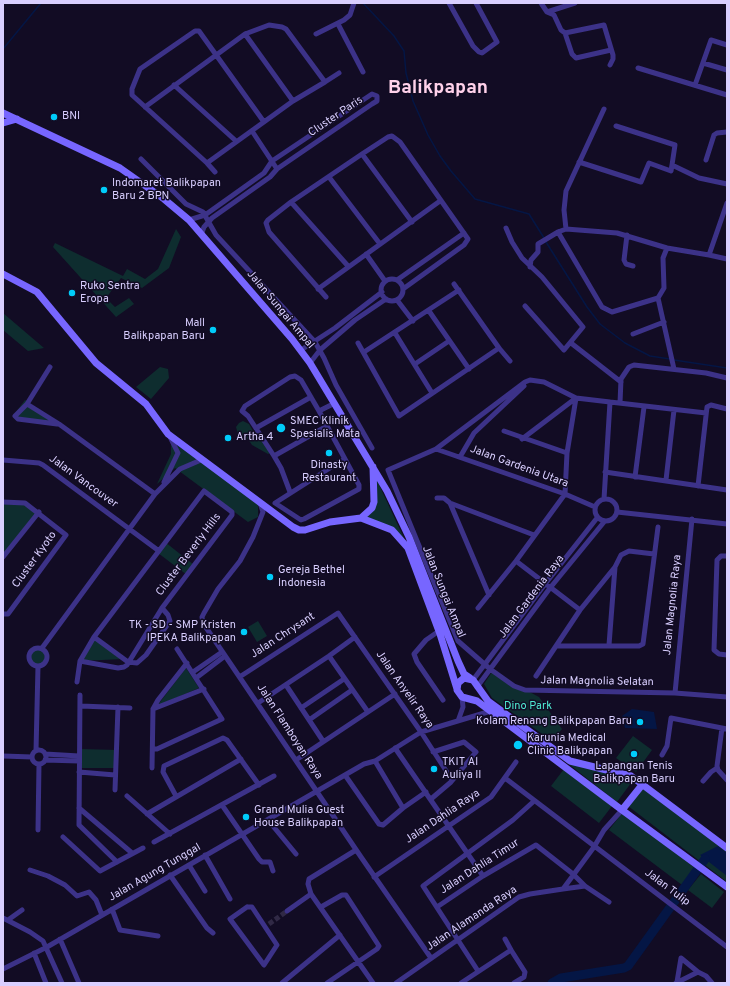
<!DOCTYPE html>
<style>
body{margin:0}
#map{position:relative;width:730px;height:986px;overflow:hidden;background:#120c24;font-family:Overpass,sans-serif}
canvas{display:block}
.frame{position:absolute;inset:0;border:4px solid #d9cfff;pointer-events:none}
</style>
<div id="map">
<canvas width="730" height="986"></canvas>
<div class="frame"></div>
</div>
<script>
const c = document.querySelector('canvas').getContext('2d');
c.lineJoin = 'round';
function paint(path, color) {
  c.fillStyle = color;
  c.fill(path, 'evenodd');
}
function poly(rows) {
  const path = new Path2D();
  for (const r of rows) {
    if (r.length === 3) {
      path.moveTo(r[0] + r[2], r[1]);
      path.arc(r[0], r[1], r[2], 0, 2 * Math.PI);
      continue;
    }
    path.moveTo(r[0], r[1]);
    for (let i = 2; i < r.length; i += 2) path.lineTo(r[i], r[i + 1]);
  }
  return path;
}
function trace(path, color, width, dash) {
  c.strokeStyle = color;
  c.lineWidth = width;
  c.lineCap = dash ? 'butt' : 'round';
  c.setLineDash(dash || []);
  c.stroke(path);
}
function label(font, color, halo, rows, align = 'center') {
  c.font = font + ' Overpass,sans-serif';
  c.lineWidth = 3;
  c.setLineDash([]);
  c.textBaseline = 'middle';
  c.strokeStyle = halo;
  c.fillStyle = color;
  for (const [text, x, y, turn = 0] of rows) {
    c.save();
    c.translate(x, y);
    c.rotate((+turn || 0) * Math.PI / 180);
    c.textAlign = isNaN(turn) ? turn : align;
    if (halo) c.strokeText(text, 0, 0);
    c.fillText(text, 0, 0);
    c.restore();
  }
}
paint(poly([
 [176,229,181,237,169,268,142,288,121,278,106,298,115,307,129,298,134,304,116,317,53,247,55,243,123,276,127,269,145,279,158,269],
 [3,313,44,348,28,351,3,330],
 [160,367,168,369,169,378,151,399,136,387],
 [25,400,59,424,13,416],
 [243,421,249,424,253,431,258,434,270,453,268,454,252,445,248,439,238,434,236,427,239,423],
 [171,441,258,502,258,517,248,522,175,468,157,484,171,454],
 [374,474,403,536,406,543,392,530,363,518,372,509],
 [3,503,25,503,39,512,3,557],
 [165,542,194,565,187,575,158,553],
 [258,621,267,636,257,642,248,627],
 [94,637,124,659,80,661],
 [37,657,8],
 [186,668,199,688,157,706],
 [492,672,539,697,562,729,552,741,492,698,484,684],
 [633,736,652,750,636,772,616,758],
 [80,749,118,750,118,768,80,768],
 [566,762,628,775,634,779,617,802],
 [564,769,612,806,599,823,551,786],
 [642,788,727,851,727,882,628,806],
 [623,812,695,868,682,885,609,830],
 [701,874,724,892,712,908,688,890]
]), '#0e2d2f');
paint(poly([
 [632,709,654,712,657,729,625,728,622,716],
 [718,846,727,853,727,876,700,855]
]), '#041645');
trace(poly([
 [288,3,309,3],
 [363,3,394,36,404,51,406,73,413,101,428,135,440,156,451,171,475,199,529,214,544,238],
 [3,49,41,3],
 [546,242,587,307,600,324,625,343,650,356,670,359],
 [674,360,727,368]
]), '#041645', 1.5);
trace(poly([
 [552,983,561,978,624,968,628,966,705,859]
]), '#041645', 9);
trace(poly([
 [269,924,287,911]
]), '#302945', 5, [5, 2.5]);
trace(poly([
 [449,3,473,46,479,52,482,53,497,42,476,3],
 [541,3,547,12,575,3],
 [547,12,554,15,561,30,565,33,604,25,613,55,613,59,610,65],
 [338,24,363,72],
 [565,33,572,54,576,58,611,50],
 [316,34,344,20,350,15,354,3],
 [703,63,727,70],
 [638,68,727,95],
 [325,82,339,73],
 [174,85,236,141],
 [695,85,711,40,727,45],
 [145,107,245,34,293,101],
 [616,126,675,145,672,165,699,178,727,184],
 [252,131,277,169],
 [362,154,412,222],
 [141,159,186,204,203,212,216,235,315,342,324,358,336,385,372,448],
 [706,160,714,135,717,133,727,132],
 [579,162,641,182,649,163,671,171,672,165],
 [207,163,293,101,325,82,286,29,282,27,269,25,245,34],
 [215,172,207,163,132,95,132,89,140,69,195,31,199,31,264,122],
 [329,177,380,244],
 [291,202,348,266],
 [189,220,205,215,264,173,272,161,372,94,377,96,377,101,372,104,277,169,270,177,212,218,204,227,201,235],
 [506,228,512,242,522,258,542,277,583,327,564,350,525,306],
 [566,229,564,210,566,191,604,109],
 [627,235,624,260,626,264,633,266],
 [667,248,663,258,664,288,658,298,612,312,602,307,558,232,566,229,617,233,667,248,709,255,727,203],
 [366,254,385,281],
 [709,255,727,259],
 [530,267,531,260,538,252,538,244,558,232],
 [392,290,11],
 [397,280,464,233],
 [318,289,440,201],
 [326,297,269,232,266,223,268,220,291,202,362,154,388,137,392,136,400,142,468,239,464,245,403,289],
 [658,298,674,369],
 [397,300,413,321],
 [429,311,469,369],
 [395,333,432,393],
 [633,334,664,322],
 [358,343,399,416,499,348,454,284],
 [571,343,621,382],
 [499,348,510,361],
 [301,350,335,328,382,292],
 [364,352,459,290],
 [310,363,320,350,355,320,386,299],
 [415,364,449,341],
 [50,367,27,404,15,416,18,419,57,424],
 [610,402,706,413],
 [620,403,621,379,629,367,634,365,706,373,727,378],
 [27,404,59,424,155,494],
 [319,411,333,404],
 [256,428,311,397],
 [504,431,567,453],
 [436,449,565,494,595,507],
 [274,456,327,426],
 [460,457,474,433,524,386],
 [3,460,39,463,43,465,159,551],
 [605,472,727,490],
 [635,477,644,407],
 [666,480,674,410],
 [164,482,178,453,170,437],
 [698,486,707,407,711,405,727,409],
 [290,492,281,468,274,456,248,416,242,411,245,406,290,377,295,376,301,380,319,411,359,485,359,489,304,519,301,520,275,503,344,459],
 [437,498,444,498,450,503,534,535],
 [606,510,11],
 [604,499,610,402,576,398,544,382,530,380,525,382,436,449,388,470,458,641,490,669,514,686,525,690,675,693,727,697],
 [3,502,25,503,66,535,8,614,3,614],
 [260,503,263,512,253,537,240,561,218,589,204,613,202,617,203,623,361,857,431,958],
 [450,503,489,595],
 [617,512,727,524],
 [727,556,721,556,717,560,714,650,719,654,727,655],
 [3,557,39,512],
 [516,561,580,610],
 [478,608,516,561,565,494,567,453,576,398,522,439],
 [439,631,426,640,414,654,417,662,443,700],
 [94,637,128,662,137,663,146,655,170,621,168,615,162,608],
 [609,645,615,567],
 [556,646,639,646,643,644,658,527],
 [38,657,9],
 [42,648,155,494,180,469,201,460],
 [329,656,368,712],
 [193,672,222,652],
 [241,676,338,613,421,732,452,780],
 [536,676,580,610,615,567,621,555,629,551,654,554],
 [196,678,225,656],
 [473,680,545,584,597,518],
 [77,682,80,661,94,637,204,491,232,512,232,515,162,608,127,665,124,667,118,668,80,661],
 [286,685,323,741],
 [477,687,550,588,604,522],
 [675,693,692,519],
 [80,695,79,825,117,862],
 [258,703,329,656,355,637],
 [81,706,130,708],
 [301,708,344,679],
 [153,709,204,689],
 [309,720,352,690],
 [458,721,463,707,462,697],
 [722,728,717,766,718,770,727,780],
 [395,748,483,876],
 [153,749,157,749,222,719,177,649],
 [39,757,7],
 [36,751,38,666],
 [45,754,79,756],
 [662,755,667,746,671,718,727,729],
 [3,756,32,757],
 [45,760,79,761],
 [296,760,395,694],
 [375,761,403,808],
 [152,768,153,709,158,700,187,663],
 [79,772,115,775],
 [345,775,379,824,383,825,403,808,426,792],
 [505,778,727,947],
 [703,781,711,772,717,768],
 [115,790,118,707],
 [127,796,170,834],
 [176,796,163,772,164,766,223,738,227,740,259,785],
 [431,799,451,782,476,752,464,742,433,752],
 [222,805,259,859,262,862,270,862,273,871],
 [79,808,132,853],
 [147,814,241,759],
 [268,820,296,854],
 [38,830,39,764],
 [63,837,100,871,143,848],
 [154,842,274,776],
 [356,850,309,879,308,884,311,894,373,983],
 [205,855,230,899],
 [189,865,205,891],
 [30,870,48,876,65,885,77,896,89,892,96,900,102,915],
 [170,875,207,928,213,933],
 [374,877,491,797,516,762],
 [563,889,585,886],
 [247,907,252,907,277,945,264,965,230,919,247,907],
 [321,907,342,895,346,895,379,946,377,949,327,983],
 [437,907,483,876,536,845,573,874,585,886,609,902],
 [112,909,120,930,158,936],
 [287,911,311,894],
 [3,918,30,932,43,941,62,983],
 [8,920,22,910],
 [60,939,79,983],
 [505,939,511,950],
 [34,953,46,983],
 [3,969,47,947,364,764,375,761,421,732,491,711],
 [478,971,423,886,513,820,533,802],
 [677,982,681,958,698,972,706,976,712,983],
 [282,983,340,935],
 [396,983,519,897,530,894,563,889,594,847,604,830,622,810],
 [461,983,511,950,525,972,524,977,514,983],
 [676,983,698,972]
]), '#3c3288', 5);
trace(poly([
 [3,113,120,168,164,199,189,220,292,339,310,363,387,491,409,537,458,661,464,674,470,678],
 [3,123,17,119],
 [3,274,37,292,96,363,146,404,168,434,293,527,299,530,305,530,330,522,361,518,392,530,408,548,440,634,457,689],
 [361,518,372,508,374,502,373,467],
 [622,810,642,785],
 [727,848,631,776,570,761,488,701,473,680,464,678,458,683,457,690,462,697,477,701,622,810,727,887]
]), '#76f', 7);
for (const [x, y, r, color] of [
 [54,117,4,"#00ccfa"],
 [104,190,4,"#00ccfa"],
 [72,293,4,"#00ccfa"],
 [213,330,4,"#00ccfa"],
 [281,428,5,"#00ccfa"],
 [228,438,4,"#00ccfa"],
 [329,453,4,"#00ccfa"],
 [270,577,4,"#00ccfa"],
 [244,632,4,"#00ccfa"],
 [640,722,4,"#00ccfa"],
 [518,745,5,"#00ccfa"],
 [634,754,4,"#00ccfa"],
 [434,769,4,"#00ccfa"],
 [246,817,4,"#00ccfa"]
]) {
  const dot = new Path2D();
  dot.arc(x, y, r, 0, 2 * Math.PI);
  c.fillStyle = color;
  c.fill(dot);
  trace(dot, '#120c24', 1.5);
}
label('11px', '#d9cfff', '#120c24', [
 ["BNI",62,117],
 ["Indomaret Balikpapan",112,184],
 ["Baru 2 BPN",112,197],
 ["Ruko Sentra",80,287],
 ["Eropa",80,300],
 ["Mall",205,324,"right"],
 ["Balikpapan Baru",205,337,"right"],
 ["SMEC Klinik",290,422],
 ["Spesialis Mata",290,435],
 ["Artha 4",236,438],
 ["Dinasty",329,466,"center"],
 ["Restaurant",329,479,"center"],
 ["Gereja Bethel",278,571],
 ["Indonesia",278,584],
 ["TK - SD - SMP Kristen",236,626,"right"],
 ["IPEKA Balikpapan",236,639,"right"],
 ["Kolam Renang Balikpapan Baru",632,722,"right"],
 ["Karunia Medical",527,739],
 ["Clinic Balikpapan",527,752],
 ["TKIT Al",442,763],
 ["Auliya II",442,776],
 ["Lapangan Tenis",634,767,"center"],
 ["Balikpapan Baru",634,780,"center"],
 ["Grand Mulia Guest",254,811],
 ["House Balikpapan",254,824]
], 'left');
label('11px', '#d9cfff', '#120c24', [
 ["Cluster Paris",336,117,-34],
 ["Jalan Sungai Ampal",280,310,50],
 ["Jalan Gardenia Utara",519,467,20],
 ["Jalan Vancouver",83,482,36],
 ["Cluster Beverly Hills",189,555,-53],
 ["Cluster Kyoto",35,560,-54],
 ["Jalan Sungai Ampal",443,592,68],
 ["Jalan Gardenia Raya",532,597,-53],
 ["Jalan Magnolia Raya",673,605,-84],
 ["Jalan Chrysant",283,636,-33],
 ["Jalan Magnolia Selatan",597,682,1],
 ["Jalan Anyelir Raya",404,690,55],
 ["Jalan Flamboyan Raya",289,732,57],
 ["Jalan Dahlia Raya",443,817,-34],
 ["Jalan Dahlia Timur",480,867,-33],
 ["Jalan Agung Tunggal",155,873,-30],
 ["Jalan Tulip",667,888,37],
 ["Jalan Alamanda Raya",472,919,-34]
]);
label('11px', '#4febd2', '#120c24', [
 ["Dino Park",528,707]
]);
label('bold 19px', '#ffd1ea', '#120c24', [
 ["Balikpapan",438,89]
]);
</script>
